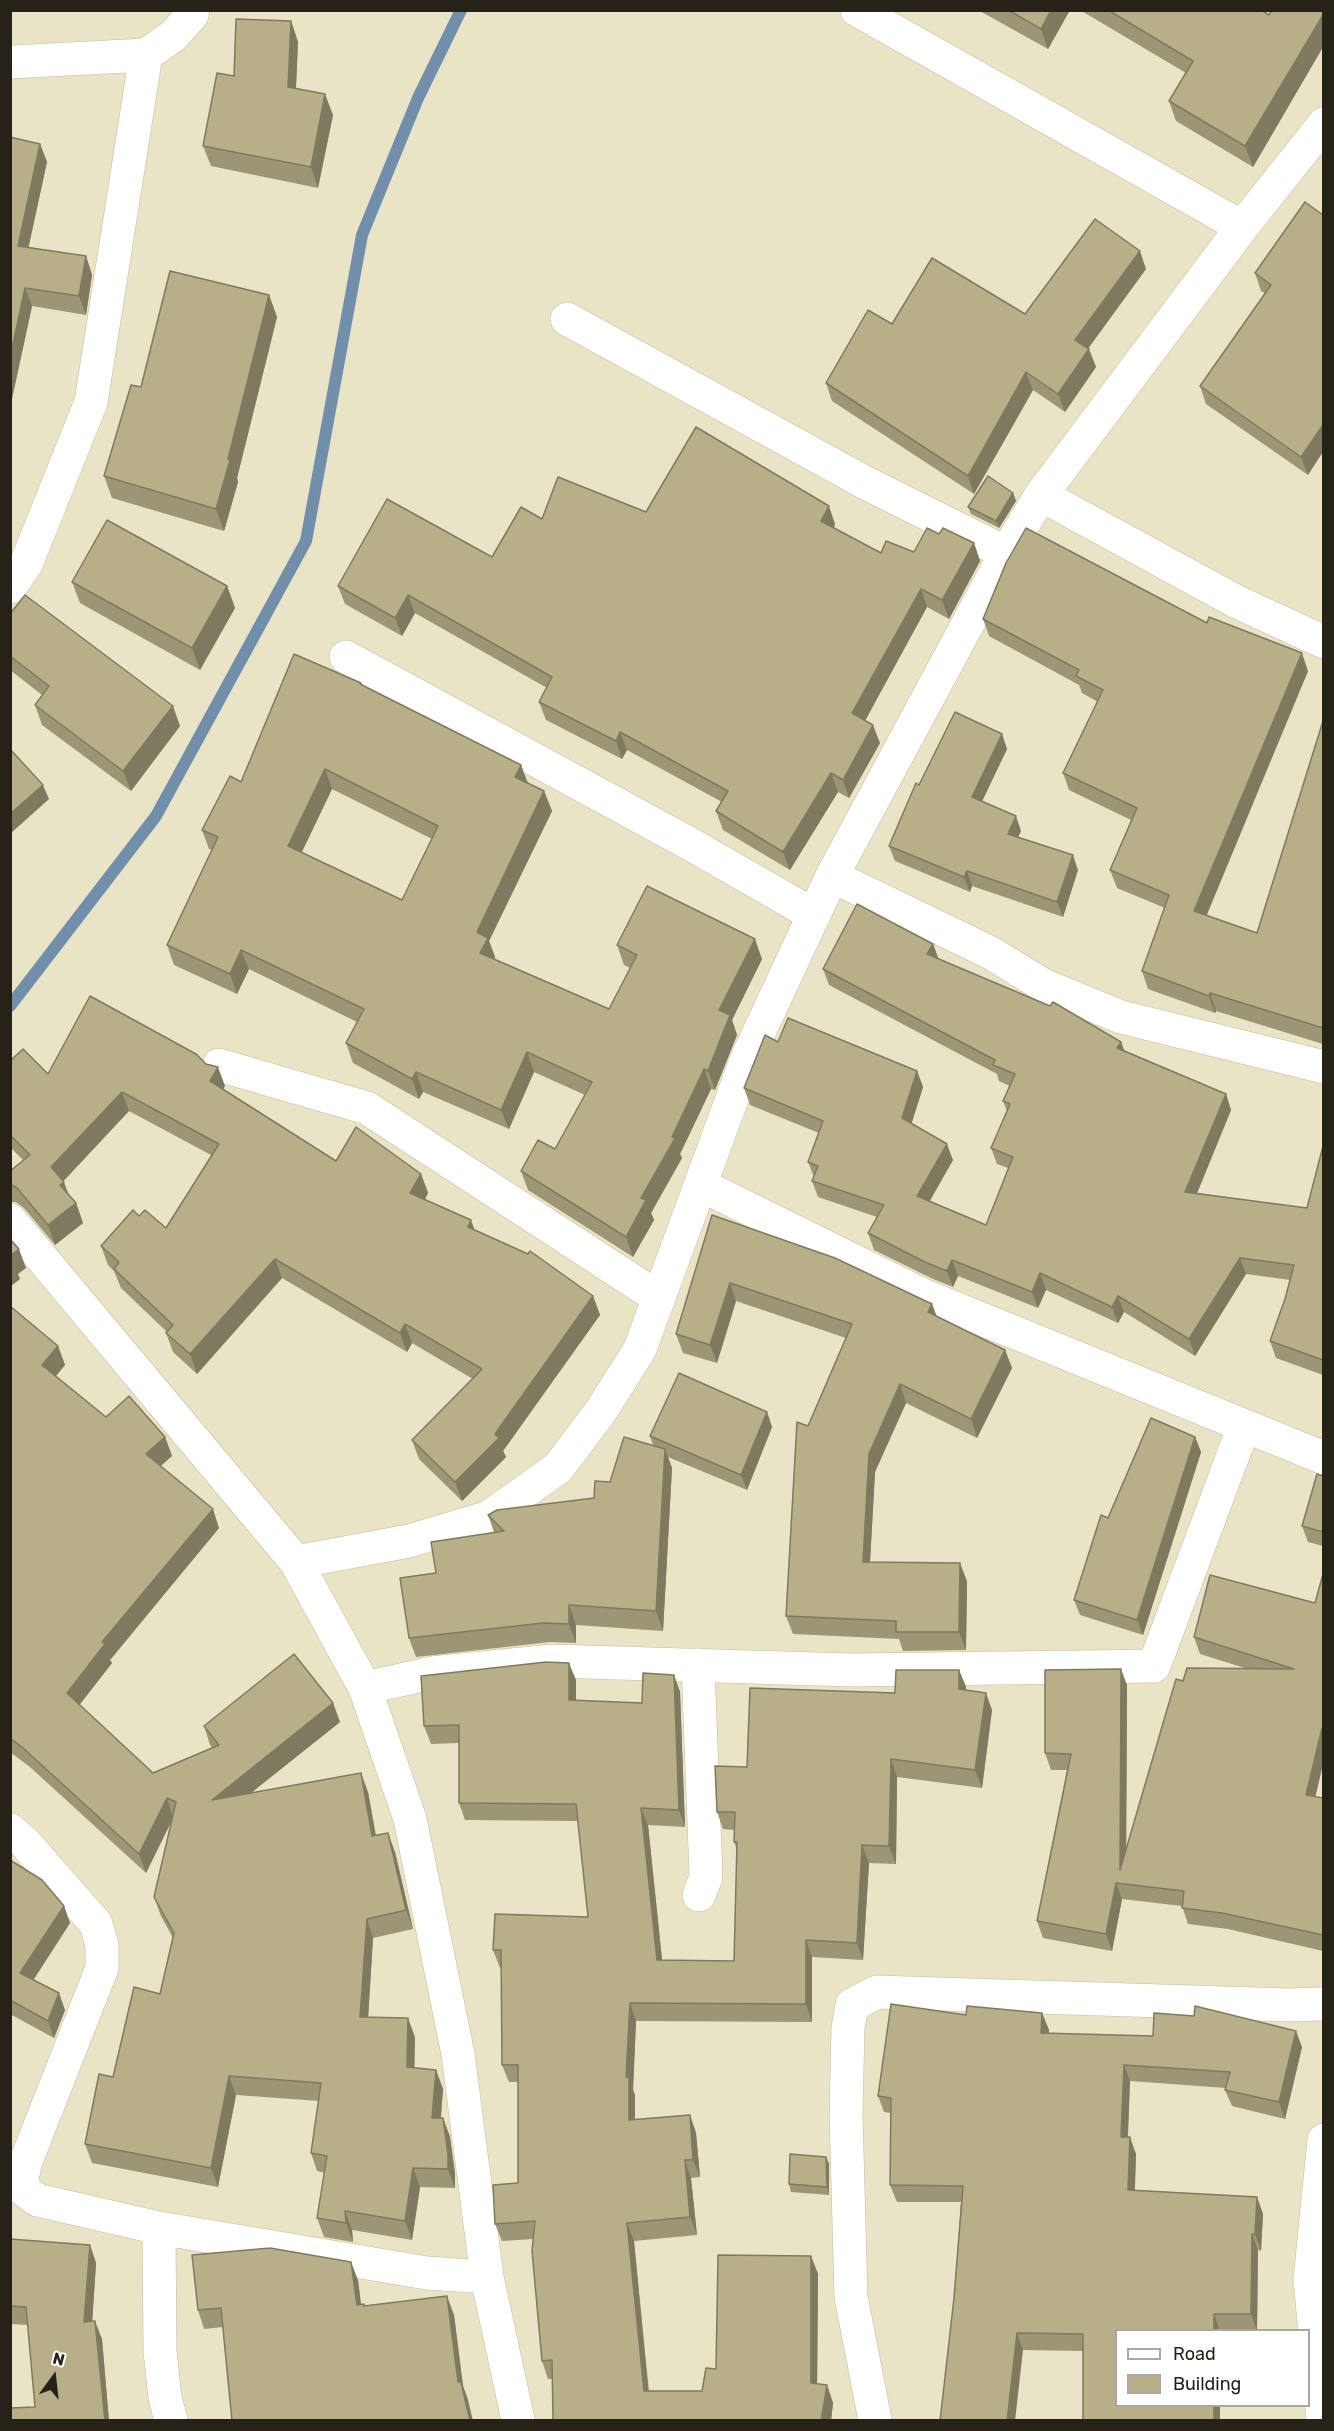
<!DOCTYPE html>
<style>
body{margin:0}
#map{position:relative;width:1334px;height:2431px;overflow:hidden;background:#e9e4c6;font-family:Rubik,sans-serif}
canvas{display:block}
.frame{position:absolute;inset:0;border:12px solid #252318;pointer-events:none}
.legend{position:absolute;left:1115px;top:2329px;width:195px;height:78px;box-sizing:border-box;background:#fff;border:2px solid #a8a7a3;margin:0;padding:8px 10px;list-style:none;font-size:18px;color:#252318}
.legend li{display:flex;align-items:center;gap:12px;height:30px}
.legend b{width:30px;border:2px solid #a8a7a3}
.north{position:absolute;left:24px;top:2347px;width:60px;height:60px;-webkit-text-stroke:4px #fff;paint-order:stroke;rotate:15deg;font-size:16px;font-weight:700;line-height:24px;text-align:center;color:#252318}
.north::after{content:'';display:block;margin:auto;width:21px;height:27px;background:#252318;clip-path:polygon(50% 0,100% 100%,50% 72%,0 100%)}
</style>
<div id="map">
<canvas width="1334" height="2431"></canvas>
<div class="frame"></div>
<ul class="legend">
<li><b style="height:8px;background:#fff"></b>Road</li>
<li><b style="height:16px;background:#b6af88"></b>Building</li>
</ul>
<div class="north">N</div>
</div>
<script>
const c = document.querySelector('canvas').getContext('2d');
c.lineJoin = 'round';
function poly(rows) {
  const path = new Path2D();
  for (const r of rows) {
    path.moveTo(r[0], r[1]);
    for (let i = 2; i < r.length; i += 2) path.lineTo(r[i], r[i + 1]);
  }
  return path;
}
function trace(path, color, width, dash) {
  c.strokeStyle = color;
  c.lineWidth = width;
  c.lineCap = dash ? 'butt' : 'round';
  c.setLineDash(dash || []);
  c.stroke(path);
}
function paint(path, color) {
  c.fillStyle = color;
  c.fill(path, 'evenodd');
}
trace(poly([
 [10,1006,156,816,306,541,362,235,418,98,461,10]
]), '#718fab', 12);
const street = poly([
 [857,10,1242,227],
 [10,62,146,55,173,36,192,15,193,10],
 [567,319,864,482,1006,553],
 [1041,495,1237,602,1324,642],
 [10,587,26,564,91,402,146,55],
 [346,657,692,845,814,915],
 [832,876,991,953,1043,985,1121,1017,1324,1067],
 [219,1065,367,1108,659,1298],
 [701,1185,925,1296,1324,1458],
 [10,1220,296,1562,365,1688,410,1819,458,2054,487,2277,518,2420],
 [296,1562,409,1541,489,1517,558,1468,601,1411,640,1349,747,1058,832,876,1006,553,1041,495,1242,227,1324,124],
 [698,1665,706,1877,699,1895],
 [365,1688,432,1673,552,1661,851,1670,1154,1666,1244,1426],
 [10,1830,25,1843,96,1924,102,1945,102,1968,26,2161,22,2178,24,2190,37,2200,159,2228,427,2273,487,2277],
 [159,2228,160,2351,165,2398,171,2420],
 [875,2420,851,2297,846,2114,848,2028,852,2005,877,1992,1289,2005,1324,2004],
 [1323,2420,1310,2279,1324,2140]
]);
trace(street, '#c0bb9f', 34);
trace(street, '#fff', 33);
paint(poly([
 [978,10,1070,10,1048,49],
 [1080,10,1261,10,1323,47,1253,167,1176,121,1169,101,1186,73],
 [291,21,298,42,296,88,333,115,318,188,211,166,203,146,234,76],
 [10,137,40,144,47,162,28,247,86,256,92,275,86,315,32,306,10,408],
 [1323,215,1308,475,1206,404,1200,386,1265,293,1261,291,1255,273],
 [1146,269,1088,348,1096,367,1065,412,1033,390,974,494,832,401,826,383,892,324,1025,314],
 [269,295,277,317,237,478,238,482,224,531,112,498,104,476,141,387],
 [1013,493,1016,501,999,528,971,514,968,507],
 [646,512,835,524,834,528,881,553,914,552,939,534,974,543,980,561,949,619,927,607,865,720,880,743,849,798,838,792,790,870,723,830,716,811,722,802,627,750,622,759,546,720,539,702,547,688,415,613,402,636,345,604,338,586,492,557,542,519],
 [72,582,227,586,235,608,200,670,80,603],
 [10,614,180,726,131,791,42,725,35,705,42,695,10,670],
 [983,619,1207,623,1308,671,1206,915,1257,933,1323,721,1323,1044,1216,1011,1215,1013,1148,989,1142,971,1165,908,1117,888,1110,870,1131,820,1069,790,1063,773,1098,702,1082,693,1079,685,989,636],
 [361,683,362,685,521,765,528,783,544,791,552,811,489,941,495,957,494,959,609,1009,630,968,624,965,617,945,762,959,732,1020,737,1035,715,1090,711,1089,680,1154,682,1158,651,1213,654,1220,633,1257,528,1190,521,1171,555,1149,585,1095,534,1072,509,1129,423,1092,419,1099,353,1063,346,1043,357,1022,249,969,237,994,174,965,167,945,212,850,209,849,202,830],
 [332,789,432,839,402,900,302,852],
 [1002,734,1007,749,982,801,1021,831,1018,837,1078,870,1063,917,972,886,970,892,895,861,889,846,919,785],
 [933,944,938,959,1121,1042,1124,1050,1226,1094,1231,1110,1197,1193,1307,1208,1323,1146,1323,1375,1276,1358,1270,1341,1285,1299,1290,1280,1246,1274,1195,1356,1124,1312,1118,1323,1046,1290,1038,1308,958,1276,953,1287,933,1279,874,1250,868,1233,877,1217,818,1197,812,1181,814,1177,808,1162,819,1133,750,1105,744,1088,778,1042,917,1071,923,1087,911,1124,953,1160,930,1201,986,1225,1008,1168,997,1164,991,1148,1007,1111,1003,1101,1010,1086,999,1081,997,1074,829,985,823,969],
 [10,1061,48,1074,225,1086,223,1089,336,1161,421,1174,428,1193,425,1200,474,1230,593,1296,600,1315,503,1451,506,1457,462,1501,419,1459,412,1440,473,1379,412,1343,407,1352,282,1278,197,1374,173,1352,166,1333,167,1332,121,1288,114,1271,108,1265,101,1246,139,1216,166,1228,211,1155,129,1111,63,1181,69,1195,76,1203,83,1223,55,1245,24,1208,16,1202,10,1202,10,1171,23,1160,10,1147],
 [712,1215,936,1316,1005,1350,1012,1368,977,1438,906,1403,875,1472,870,1562,967,1581,966,1650,903,1651,899,1639,793,1634,786,1616,808,1426,846,1338,736,1301,717,1363,683,1353,676,1334],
 [10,1306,58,1346,65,1365,56,1376,106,1417,165,1437,172,1456,160,1466,219,1528,110,1660,112,1663,79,1705,153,1773,213,1748,210,1745,204,1726,333,1703,340,1722,251,1793,368,1792,376,1835,395,1852,413,1929,373,1938,368,2017,415,2037,414,2068,436,2070,443,2089,441,2118,443,2118,450,2137,455,2174,455,2188,420,2187,412,2240,352,2230,353,2242,324,2237,317,2218,325,2173,317,2171,311,2153,319,2101,236,2095,218,2187,92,2163,85,2144,113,2077,160,1994,173,1938,161,1916,154,1897,171,1823,146,1873,30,1767,10,1752],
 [767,1412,772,1427,747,1490,668,1457,672,1468,663,1631,576,1625,576,1643,550,1642,416,1657,409,1638,436,1573,494,1532,488,1515,594,1498,653,1445,650,1436],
 [1195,1437,1201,1452,1143,1635,1080,1615,1074,1600,1108,1518],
 [1323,1476,1323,1546,1308,1542,1302,1526],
 [1323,1574,1323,1764,1315,1797,1323,1798,1323,1951,1228,1929,1188,1924,1182,1906,1122,1899,1112,1951,1043,1938,1037,1921,1067,1770,1051,1770,1045,1753,1127,1685,1126,1849,1183,1681,1248,1669,1200,1654,1194,1637,1315,1603],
 [959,1670,966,1687,966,1690,992,1710,982,1788,897,1777,896,1864,869,1863,863,1960,812,1957,812,2022,636,2021,633,2090,635,2095,635,2120,690,2115,696,2133,700,2177,691,2178,697,2235,634,2241,649,2391,702,2391,716,2369,811,2256,818,2274,817,2384,827,2385,833,2403,831,2421,553,2421,553,2379,548,2379,542,2361,533,2239,502,2241,495,2224,518,2183,518,2082,509,2082,502,2065,501,1968,500,1968,493,1950,588,1917,578,1821,465,1820,459,1803,459,1743,431,1744,424,1726,576,1680,576,1700,642,1703,674,1675,680,1692,685,1827,648,1825,662,1960,734,1961,737,1850,734,1842,734,1830,723,1829,717,1812,747,1767,895,1693],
 [10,1860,64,1906,70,1923,33,1980,65,2010,54,2038,10,2014],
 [1042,2013,1049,2030,1048,2033,1302,2047,1285,2119,1232,2106,1225,2090,1226,2088,1130,2081,1128,2137,1136,2154,1135,2190,1257,2197,1263,2214,1261,2251,1258,2250,1257,2331,1116,2331,1220,2406,1220,2421,1083,2421,1083,2351,1023,2350,954,2298,961,2202,897,2202,890,2185,891,2113,884,2112,878,2096,966,2015],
 [826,2157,829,2164,829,2195,791,2192,789,2184],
 [10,2239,90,2245,96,2263,92,2322,102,2339,109,2421,10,2421,35,2407,28,2325,10,2324],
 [358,2280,361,2304,365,2306,454,2315,463,2386,468,2400,223,2327,204,2329,198,2310]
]), '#9d9675');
paint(poly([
 [1051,10,1070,10,1048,49,1041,29],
 [1323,15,1323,47,1253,167,1245,146],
 [291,21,298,42,295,107,288,87],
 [325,94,333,115,318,188,311,167],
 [40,144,47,162,25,264,18,246],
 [1140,251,1146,269,1082,357,1075,340],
 [86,256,92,275,86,315,79,296],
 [25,288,32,306,10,408,10,358],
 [269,295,277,317,237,478,238,482,224,531,216,509],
 [1089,349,1096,367,1065,412,1058,394],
 [1026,372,1033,390,974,494,968,476],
 [1323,425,1323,452,1308,475,1301,457],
 [1013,493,1016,501,999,528,996,521],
 [829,506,835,524,827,539,821,521],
 [974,543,980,561,949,619,942,600],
 [227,586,235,608,200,670,192,648],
 [921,589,927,607,859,732,852,713],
 [408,595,415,613,402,636,395,618],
 [1302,653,1308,671,1201,929,1194,911],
 [173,706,180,726,131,791,123,771],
 [873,725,880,743,849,798,843,780],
 [620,732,627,750,622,759,616,741],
 [1002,734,1007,749,977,812,972,797],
 [521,765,528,785,515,777],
 [325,769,332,789,295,866,288,846],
 [831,773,838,792,790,870,783,852],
 [43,785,49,799,10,834,10,814],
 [544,791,552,811,489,941,495,957,487,973,480,953,477,932],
 [1016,816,1021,831,1013,848,1008,834],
 [1073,855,1078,870,1063,917,1057,902],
 [967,871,972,886,970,892,964,877],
 [755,939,762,959,732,1020,737,1035,715,1090,708,1071,719,1010],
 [933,944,939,960,927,954],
 [241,950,249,969,237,994,230,974],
 [1210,993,1216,1011,1215,1013,1209,996],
 [1121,1042,1127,1058,1117,1048],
 [527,1052,534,1072,509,1129,501,1110],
 [218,1067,225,1086,217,1100,210,1081],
 [704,1069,711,1089,680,1154,682,1158,651,1213,654,1220,633,1257,626,1237,641,1198,672,1137],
 [917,1071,923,1087,908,1135,902,1118],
 [416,1072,423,1092,419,1099,412,1079],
 [122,1092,129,1111,58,1187,51,1167],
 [1226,1094,1231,1110,1191,1208,1185,1192],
 [947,1144,953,1160,923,1212,917,1196],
 [421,1174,428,1193,417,1212,410,1193],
 [64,1182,71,1201,60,1185],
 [76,1203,83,1223,55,1245,48,1225],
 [471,1220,478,1239,468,1227],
 [19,1249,26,1268,18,1274,20,1279,10,1287,10,1256],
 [1240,1258,1246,1274,1195,1356,1189,1339],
 [275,1259,282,1278,197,1374,190,1354],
 [952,1260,958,1276,953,1287,947,1271],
 [1040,1273,1046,1290,1038,1308,1032,1292],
 [730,1283,736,1301,717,1363,710,1345],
 [593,1296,600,1315,503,1451,506,1457,462,1501,455,1482,495,1434],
 [1118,1296,1124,1312,1118,1323,1112,1307],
 [932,1304,939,1322,928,1312],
 [405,1324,412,1343,407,1352,400,1333],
 [58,1346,65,1365,49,1384,42,1365],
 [1005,1350,1012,1368,977,1438,971,1419],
 [900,1384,906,1403,875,1472,869,1580,863,1562,869,1454],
 [767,1412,772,1427,747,1490,741,1475],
 [165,1437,172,1456,153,1473,146,1454],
 [1195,1437,1201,1452,1143,1635,1137,1620],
 [665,1449,672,1468,663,1631,656,1611],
 [213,1509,219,1528,110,1660,112,1663,74,1712,67,1693,102,1642],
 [960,1563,967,1581,966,1650,959,1632],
 [569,1605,576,1625,576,1643,569,1624],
 [569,1663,576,1680,576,1718,569,1700],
 [1121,1669,1127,1685,1126,1884,1120,1870],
 [959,1670,966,1687,965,1707,959,1689],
 [674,1675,680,1692,685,1827,679,1810],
 [986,1693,992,1710,982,1788,975,1770],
 [333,1703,340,1722,218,1819,212,1800],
 [1322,1728,1323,1731,1323,1764,1312,1811,1306,1795],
 [891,1759,897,1777,896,1864,889,1846],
 [361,1773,368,1792,379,1855,372,1836],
 [167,1798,173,1817,146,1873,139,1854],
 [641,1808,648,1825,664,1978,657,1960],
 [388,1833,395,1852,413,1929,406,1910],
 [862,1845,869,1863,863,1960,857,1943],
 [1116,1883,1122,1899,1112,1951,1106,1934],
 [64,1906,70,1923,27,1990,20,1973],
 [367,1919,373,1938,367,2036,360,2017],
 [806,1940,812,1957,812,2022,806,2004],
 [59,1993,65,2010,54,2038,48,2021],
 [630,2003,636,2021,633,2090,635,2095,635,2138,629,2120,626,2077],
 [1042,2013,1049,2030,1047,2050,1041,2033],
 [408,2018,415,2037,414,2086,407,2067],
 [1296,2031,1302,2047,1285,2119,1279,2102],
 [1124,2065,1130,2081,1127,2154,1121,2137],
 [436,2070,443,2089,439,2137,432,2118],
 [229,2076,236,2095,218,2187,211,2168],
 [690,2115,696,2133,700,2177,693,2160],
 [443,2118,450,2137,455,2174,455,2188,448,2169],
 [1130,2137,1136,2154,1134,2206,1128,2190],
 [826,2157,829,2164,829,2195,827,2187],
 [685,2160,691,2178,697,2235,690,2217],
 [413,2168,420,2187,412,2240,405,2221],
 [1257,2197,1263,2214,1261,2251,1255,2234],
 [345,2211,352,2230,353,2242,346,2223],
 [627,2223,634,2241,650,2409,644,2391],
 [1252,2234,1258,2250,1257,2331,1251,2314],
 [90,2245,96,2263,91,2341,84,2322],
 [811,2256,818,2274,817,2400,811,2383],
 [351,2262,358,2280,363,2323,357,2305],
 [447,2296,454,2315,463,2386,468,2400,473,2421,470,2421,458,2382],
 [1214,2314,1220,2331,1214,2331],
 [95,2321,102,2339,109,2421,105,2421],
 [1017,2333,1023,2350,1015,2421,1007,2421],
 [827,2385,833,2403,831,2421,821,2421],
 [1214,2406,1220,2406,1220,2421,1214,2421]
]), '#7f7a5f');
const building = poly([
 [1008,10,1051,10,1041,29,1008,10],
 [1108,10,1261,10,1269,15,1272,10,1323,10,1323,15,1245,146,1169,101,1193,61,1108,10],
 [236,19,291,21,288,87,325,94,311,167,203,146,217,73,234,76,236,19],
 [10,137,40,144,18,246,86,256,79,296,25,288,10,358,10,137],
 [1305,202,1323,215,1323,425,1301,457,1200,386,1271,285,1255,273,1305,202],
 [1095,219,1140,251,1075,340,1089,349,1058,394,1026,372,968,476,826,383,868,310,892,324,932,258,1025,314,1095,219],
 [170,271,269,295,228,459,230,460,216,509,104,476,131,385,141,387,170,271],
 [696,427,829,506,821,521,881,553,886,541,914,552,927,528,939,534,943,528,974,543,942,600,921,589,852,713,873,725,843,780,831,773,783,852,716,811,728,791,620,732,616,741,539,702,552,677,408,595,395,618,338,586,387,499,492,557,521,507,542,519,558,477,646,512,696,427],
 [988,476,1013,493,996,521,968,507,988,476],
 [107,520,227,586,192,648,72,582,107,520],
 [1026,528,1207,623,1209,617,1302,653,1194,911,1257,933,1323,721,1323,1028,1210,993,1209,996,1142,971,1169,895,1110,870,1137,808,1063,773,1103,690,1076,676,1079,670,983,619,1006,563,1026,528],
 [25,595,173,706,123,771,35,705,49,686,10,656,10,614,25,595],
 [294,654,361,683,360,684,521,765,515,777,544,791,477,932,488,938,480,953,609,1009,637,955,617,945,647,886,755,939,719,1010,730,1015,708,1071,704,1069,672,1137,675,1138,641,1198,646,1200,626,1237,521,1171,538,1140,555,1149,592,1082,527,1052,501,1110,416,1072,412,1079,346,1043,364,1009,241,950,230,974,167,945,218,837,202,830,230,776,241,782,294,654],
 [325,769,438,826,402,900,288,846,325,769],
 [955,712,1002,734,972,797,1016,816,1008,834,1073,855,1057,902,967,871,964,877,889,846,916,783,919,785,955,712],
 [10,749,43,785,10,814,10,749],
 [857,904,933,944,927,954,1050,1006,1053,1002,1121,1042,1117,1048,1226,1094,1185,1192,1307,1208,1323,1146,1323,1360,1270,1341,1285,1299,1294,1265,1240,1258,1189,1339,1118,1296,1112,1307,1040,1273,1032,1292,952,1260,947,1271,927,1263,868,1233,884,1205,812,1181,818,1166,808,1162,823,1121,744,1088,765,1035,778,1042,788,1018,917,1071,902,1118,947,1144,917,1196,986,1225,1013,1157,991,1148,1010,1104,1003,1101,1015,1074,993,1065,995,1060,823,969,857,904],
 [90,996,196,1054,206,1064,218,1067,210,1081,336,1161,356,1127,421,1174,410,1193,471,1220,468,1227,528,1254,530,1251,593,1296,495,1434,499,1438,455,1482,412,1440,482,1369,405,1324,400,1333,275,1259,190,1354,166,1333,173,1325,114,1269,119,1262,101,1246,133,1210,139,1216,145,1210,166,1228,219,1144,122,1092,51,1167,64,1182,60,1185,76,1203,48,1225,17,1188,10,1184,10,1171,30,1155,10,1135,10,1061,23,1049,48,1074,90,996],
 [712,1215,835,1258,932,1304,928,1312,1005,1350,971,1419,900,1384,869,1454,863,1562,960,1563,959,1632,896,1632,896,1621,786,1616,797,1422,808,1426,852,1324,730,1283,710,1345,676,1334,712,1215],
 [10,1239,19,1249,10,1256,10,1239],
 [10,1306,58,1346,42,1365,106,1417,129,1396,165,1437,146,1454,213,1509,102,1642,105,1644,67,1693,153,1773,219,1745,204,1726,294,1654,333,1703,212,1800,361,1773,372,1836,388,1833,406,1910,367,1919,360,2017,408,2018,407,2067,436,2070,432,2118,443,2118,448,2155,448,2169,413,2168,405,2221,345,2211,346,2223,317,2218,327,2156,311,2153,321,2083,229,2076,211,2168,85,2144,99,2074,113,2077,134,1987,160,1994,174,1933,154,1897,176,1802,167,1798,139,1854,23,1748,10,1738,10,1306],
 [679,1373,767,1412,741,1475,650,1436,679,1373],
 [1151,1418,1195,1437,1137,1620,1074,1600,1101,1515,1108,1518,1151,1418],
 [624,1437,665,1449,656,1611,569,1605,569,1624,543,1623,409,1638,400,1578,436,1573,431,1542,504,1531,488,1515,497,1510,594,1498,595,1481,610,1482,624,1437],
 [1317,1474,1323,1476,1323,1532,1302,1526,1317,1474],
 [1323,1574,1323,1728,1322,1728,1306,1795,1323,1798,1323,1935,1222,1913,1182,1908,1184,1891,1116,1883,1106,1934,1037,1921,1071,1754,1045,1753,1045,1670,1121,1669,1120,1870,1176,1679,1183,1681,1187,1668,1294,1669,1194,1637,1210,1575,1315,1603,1323,1574],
 [546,1662,569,1663,569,1700,642,1703,643,1673,674,1675,679,1810,641,1808,657,1960,734,1961,737,1842,734,1842,735,1812,717,1812,715,1766,747,1767,750,1688,895,1693,896,1670,959,1670,959,1689,986,1693,975,1770,891,1759,889,1846,862,1845,857,1943,806,1940,806,2004,630,2003,626,2077,629,2077,629,2120,690,2115,693,2160,685,2160,690,2217,627,2223,644,2391,702,2391,706,2368,716,2369,718,2255,811,2256,811,2383,827,2385,821,2421,553,2421,552,2360,542,2361,532,2251,535,2221,495,2224,493,2185,518,2183,518,2065,502,2065,501,1950,493,1950,495,1914,588,1917,576,1804,459,1803,459,1725,424,1726,421,1676,546,1662],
 [10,1860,42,1880,64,1906,20,1973,59,1993,48,2021,10,2000,10,1860],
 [891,2004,966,2015,967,2006,1042,2013,1041,2033,1153,2036,1154,2013,1194,2016,1195,2006,1296,2031,1279,2102,1225,2090,1230,2072,1124,2065,1121,2137,1130,2137,1128,2190,1257,2197,1255,2234,1252,2234,1251,2314,1214,2314,1214,2331,1116,2331,1116,2406,1214,2406,1214,2421,1083,2421,1083,2334,1017,2333,1007,2421,940,2421,954,2298,963,2186,890,2185,891,2098,878,2096,891,2004],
 [790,2154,826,2157,827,2187,789,2184,790,2154],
 [10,2239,90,2245,84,2322,95,2321,105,2421,10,2421,10,2408,35,2407,26,2307,10,2306,10,2239],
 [270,2248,351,2262,357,2305,364,2304,364,2306,447,2296,458,2382,461,2382,470,2421,232,2421,221,2308,198,2310,192,2255,270,2248]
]);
paint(building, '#b6af88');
trace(building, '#7f7a5f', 1.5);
</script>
